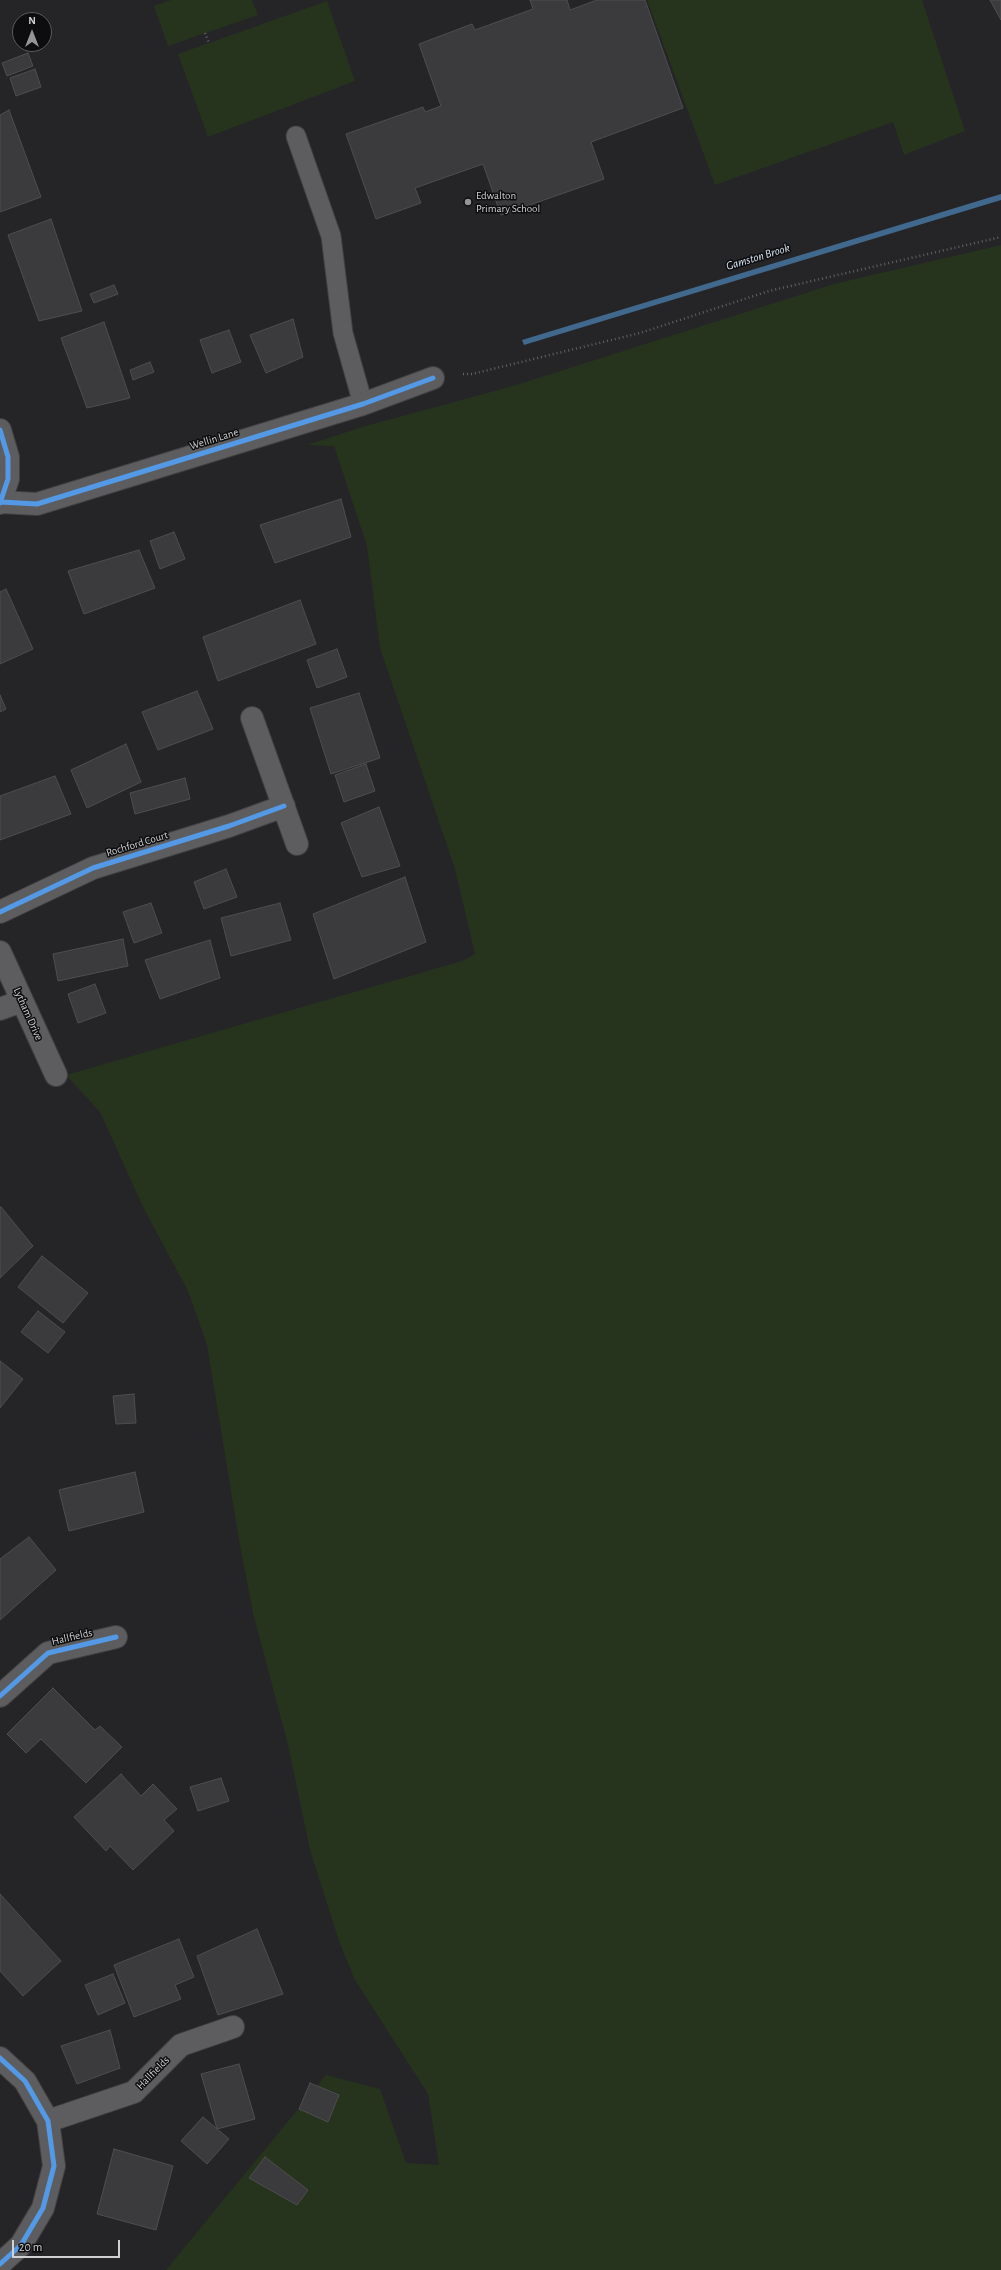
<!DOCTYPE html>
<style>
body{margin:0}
#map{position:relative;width:1001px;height:2270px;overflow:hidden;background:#252528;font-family:"Alegreya Sans",sans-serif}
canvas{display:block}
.north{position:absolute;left:12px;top:12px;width:40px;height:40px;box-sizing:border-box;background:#0d0d0f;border:1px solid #5b5b5e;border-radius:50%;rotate:0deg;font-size:11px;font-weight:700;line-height:16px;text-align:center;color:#d1d1d4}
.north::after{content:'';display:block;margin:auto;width:14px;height:18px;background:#959598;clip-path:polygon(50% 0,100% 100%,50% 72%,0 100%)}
.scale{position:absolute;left:12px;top:2240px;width:108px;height:18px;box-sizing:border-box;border:2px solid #d1d1d4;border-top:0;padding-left:5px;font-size:12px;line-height:14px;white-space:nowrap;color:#d1d1d4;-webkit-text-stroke:3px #0d0d0f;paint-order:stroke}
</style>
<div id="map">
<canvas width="1001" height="2270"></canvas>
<div class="north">N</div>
<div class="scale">20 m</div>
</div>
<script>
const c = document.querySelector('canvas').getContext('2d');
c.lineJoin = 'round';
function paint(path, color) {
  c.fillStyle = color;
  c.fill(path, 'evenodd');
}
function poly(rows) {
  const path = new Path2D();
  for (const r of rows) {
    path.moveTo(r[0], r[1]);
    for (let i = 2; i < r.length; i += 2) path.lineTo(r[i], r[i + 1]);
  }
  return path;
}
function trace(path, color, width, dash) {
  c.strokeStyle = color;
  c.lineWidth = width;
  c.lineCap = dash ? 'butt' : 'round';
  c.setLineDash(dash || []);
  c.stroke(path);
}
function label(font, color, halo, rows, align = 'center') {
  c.font = font + ' "Alegreya Sans",sans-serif';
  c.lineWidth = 3;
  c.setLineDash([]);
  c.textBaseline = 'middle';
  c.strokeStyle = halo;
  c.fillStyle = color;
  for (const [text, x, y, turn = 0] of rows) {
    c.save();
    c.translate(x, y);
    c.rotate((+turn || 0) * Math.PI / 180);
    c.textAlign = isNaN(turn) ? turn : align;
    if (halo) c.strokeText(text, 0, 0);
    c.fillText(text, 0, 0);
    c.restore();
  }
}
paint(poly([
 [171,0,252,0,258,15,168,46,154,6],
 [647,0,922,0,965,131,904,155,893,122,715,185],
 [327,1,355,81,208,137,178,54],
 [1001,245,1001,2270,166,2270,326,2075,380,2089,406,2163,439,2165,428,2094,355,1980,339,1941,310,1850,288,1745,253,1613,239,1540,207,1345,188,1291,144,1209,100,1112,66,1075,462,961,475,954,455,869,380,648,367,546,334,446,307,445,362,427,513,386,834,284]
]), '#26331d');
paint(poly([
 [1001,194,1001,200,524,345,522,340]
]), '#41698d');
const building = poly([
 [530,0,567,0,570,10,597,0,645,0,683,108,591,142,604,179,501,215,483,164,415,188,421,203,376,219,346,134,423,107,425,112,441,106,419,44,472,24,475,30,533,9,530,0],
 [990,0,1001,0,1001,20,990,0],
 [28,53,33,66,7,76,2,63,28,53],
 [35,69,41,87,16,96,10,78,35,69],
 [9,110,41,197,0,212,0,115,9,110],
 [51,219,82,311,39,321,8,235,51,219],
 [114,285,118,294,94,303,90,294,114,285],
 [293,319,303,357,266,373,250,335,293,319],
 [104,322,130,398,87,408,61,338,104,322],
 [229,330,241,362,212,373,200,340,229,330],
 [150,362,154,372,133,380,130,370,150,362],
 [341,499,351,537,275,563,260,525,341,499],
 [174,532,185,559,160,569,150,541,174,532],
 [139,550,155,588,84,614,68,571,139,550],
 [6,589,33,649,0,664,0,592,6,589],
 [300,600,316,644,218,681,203,637,300,600],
 [337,649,347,677,317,688,307,660,337,649],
 [197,691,213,729,158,750,142,712,197,691],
 [359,693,380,758,331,774,310,708,359,693],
 [0,695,6,709,0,712,0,695],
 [126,744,141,782,87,808,71,770,126,744],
 [366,764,375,791,344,802,335,775,366,764],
 [55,776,71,814,0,840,0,796,55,776],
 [185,778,190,799,135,814,130,793,185,778],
 [379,807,400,866,362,877,341,823,379,807],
 [226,869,237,897,204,909,194,882,226,869],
 [405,877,426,942,334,979,313,914,405,877],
 [151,903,162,933,134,943,123,912,151,903],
 [280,903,291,940,231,956,221,918,280,903],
 [123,939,128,966,58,981,53,954,123,939],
 [210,940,220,978,160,999,145,960,210,940],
 [95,984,106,1013,78,1023,68,994,95,984],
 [1,1207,33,1246,0,1278,0,1208,1,1207],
 [42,1256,88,1293,63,1323,18,1287,42,1256],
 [38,1311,65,1332,48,1353,21,1332,38,1311],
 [0,1361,23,1379,0,1408,0,1361],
 [134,1394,136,1423,116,1424,113,1396,134,1394],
 [135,1472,144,1512,69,1531,59,1490,135,1472],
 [29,1537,56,1570,0,1620,0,1559,29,1537],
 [53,1688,95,1730,100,1726,122,1747,86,1783,41,1739,26,1753,7,1734,53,1688],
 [121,1774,141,1796,153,1784,177,1809,164,1820,174,1831,133,1870,110,1846,106,1851,74,1817,121,1774],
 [221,1778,229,1801,198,1811,190,1787,221,1778],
 [0,1894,61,1961,23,1996,0,1971,0,1894],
 [257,1929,283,1994,218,2015,197,1956,257,1929],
 [179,1939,194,1977,175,1985,181,1999,134,2017,114,1965,179,1939],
 [113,1974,125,2003,98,2015,85,1985,113,1974],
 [110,2030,120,2068,77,2084,61,2046,110,2030],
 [239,2064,255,2119,217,2129,201,2074,239,2064],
 [310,2083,339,2095,328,2122,299,2109,310,2083],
 [203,2117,229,2139,207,2164,181,2141,203,2117],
 [114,2149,173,2166,156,2230,97,2214,114,2149],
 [265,2157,308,2190,297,2205,249,2178,265,2157]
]);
paint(building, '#3b3a3c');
trace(building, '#4e4d4f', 1);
const lane = poly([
 [296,136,331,236,343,333,363,404]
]);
const street = poly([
 [0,430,8,457,8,479,0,503],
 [1,502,37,504,363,404,433,378],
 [252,718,297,844],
 [0,912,93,868,229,826,284,806],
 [0,952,56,1075],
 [0,1009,22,1001],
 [0,1696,48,1653,116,1637],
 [0,2058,25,2081,48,2121,54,2166,43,2208,21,2245,0,2264],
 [48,2121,134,2092,181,2045,233,2027]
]);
trace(lane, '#414144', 21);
trace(street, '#414144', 24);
trace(poly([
 [205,33,209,43],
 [463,374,472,374,640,333,769,291,1001,237]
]), '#626264', 2.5, [1, 3]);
trace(lane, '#5d5d5f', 19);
trace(street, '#5d5d5f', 22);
trace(poly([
 [0,430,8,457,8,479,0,503],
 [1,502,37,504,363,404,433,378],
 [0,912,93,868,229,826,284,806],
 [0,1696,48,1653,116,1637],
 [0,2058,25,2081,48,2121,54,2166,43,2208,21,2245,0,2264]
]), '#5399e6', 5);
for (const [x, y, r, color] of [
 [468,202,4,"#959598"]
]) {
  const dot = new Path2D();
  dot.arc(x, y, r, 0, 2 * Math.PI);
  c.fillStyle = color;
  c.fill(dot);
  trace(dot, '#0d0d0f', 1.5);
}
label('11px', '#d1d1d4', '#0d0d0f', [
 ["Edwalton",476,196],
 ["Primary School",476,209]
], 'left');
label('11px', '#d1d1d4', '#0d0d0f', [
 ["Wellin Lane",214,439,-17],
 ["Rochford Court",137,844,-17],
 ["Lytham Drive",28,1014,66],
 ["Hallfields",72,1637,-13],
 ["Hallfields",153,2073,-45]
]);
label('italic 12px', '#d9e6f2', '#0d0d0f', [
 ["Gamston Brook",758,257,-17]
]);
</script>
